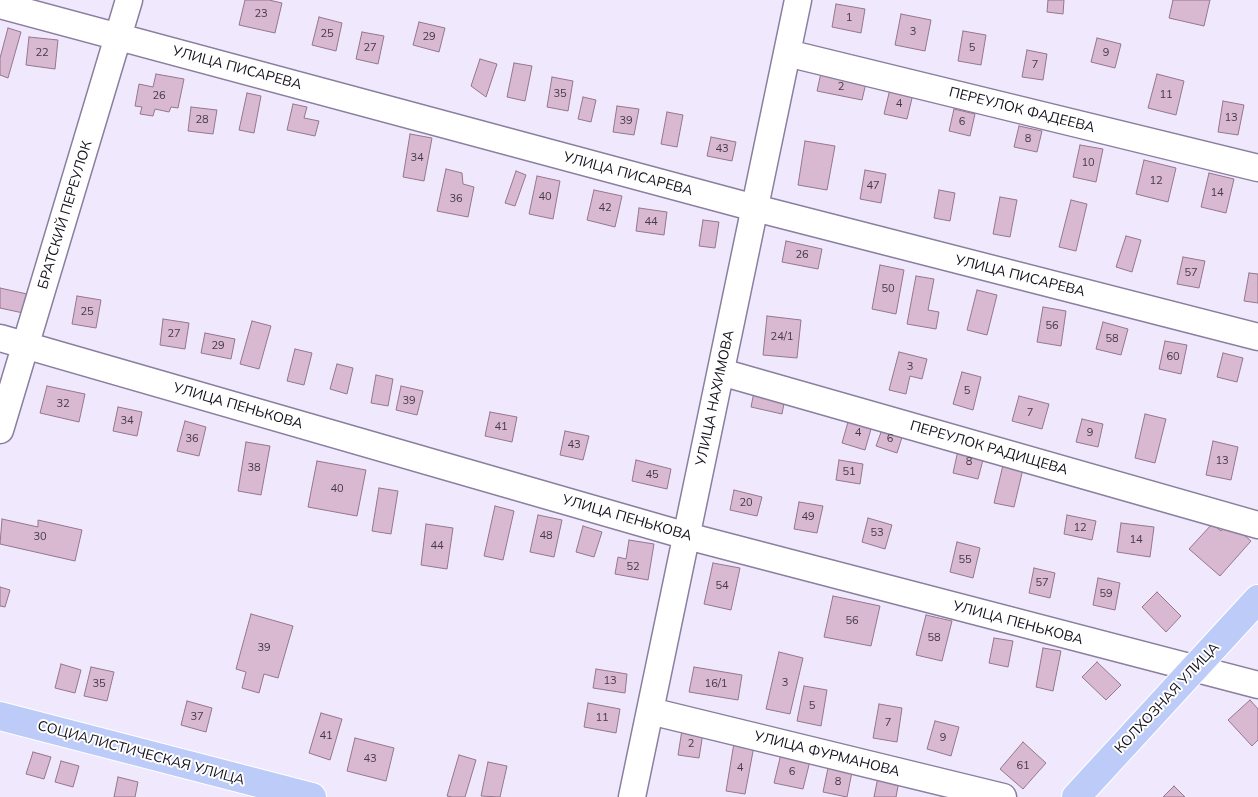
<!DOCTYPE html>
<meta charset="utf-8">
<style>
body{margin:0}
canvas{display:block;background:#f0e9fd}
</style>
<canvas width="1258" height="797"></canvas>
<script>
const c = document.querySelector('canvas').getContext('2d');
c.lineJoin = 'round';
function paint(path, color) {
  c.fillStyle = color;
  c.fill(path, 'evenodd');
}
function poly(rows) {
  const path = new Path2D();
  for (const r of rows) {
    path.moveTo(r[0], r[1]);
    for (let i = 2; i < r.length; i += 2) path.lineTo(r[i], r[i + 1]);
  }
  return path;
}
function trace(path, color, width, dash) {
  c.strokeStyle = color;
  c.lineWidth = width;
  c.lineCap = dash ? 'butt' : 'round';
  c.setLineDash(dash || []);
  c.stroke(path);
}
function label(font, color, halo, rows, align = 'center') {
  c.font = font + ' Mulish,sans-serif';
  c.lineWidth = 4;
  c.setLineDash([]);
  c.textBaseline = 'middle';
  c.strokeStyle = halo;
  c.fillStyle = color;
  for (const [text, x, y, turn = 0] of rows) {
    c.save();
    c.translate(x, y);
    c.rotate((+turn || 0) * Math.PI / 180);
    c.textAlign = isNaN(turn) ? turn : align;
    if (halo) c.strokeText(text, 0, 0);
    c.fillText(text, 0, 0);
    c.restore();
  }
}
const building = poly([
 [245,0,269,0,282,3,275,33,239,25,245,0],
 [1048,0,1064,0,1063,14,1047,12,1048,0],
 [1173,0,1210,0,1204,26,1169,18,1173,0],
 [836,4,865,9,861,33,832,27,836,4],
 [901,14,931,20,925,51,895,45,901,14],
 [319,17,342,23,336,51,312,45,319,17],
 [419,22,445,28,439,52,413,45,419,22],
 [8,28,21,32,8,78,0,75,0,58,8,28],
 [963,31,986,35,981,65,958,61,963,31],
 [362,32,384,36,378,64,356,59,362,32],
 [29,37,58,40,55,69,26,65,29,37],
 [1097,38,1121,44,1115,68,1091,62,1097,38],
 [1027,50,1047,54,1043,80,1022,77,1027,50],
 [480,59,497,64,486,97,471,86,480,59],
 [514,63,532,66,525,101,507,97,514,63],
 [821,73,866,83,862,100,817,91,821,73],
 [156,74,184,79,178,108,171,107,169,112,155,109,153,116,140,114,142,107,135,106,139,84,153,87,156,74],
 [1157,74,1184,81,1176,115,1148,108,1157,74],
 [552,77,573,81,568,111,547,107,552,77],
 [890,89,913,94,907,119,884,114,890,89],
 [247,93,261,96,254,133,239,130,247,93],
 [583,97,596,100,591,122,578,119,583,97],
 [1223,101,1244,105,1238,135,1218,132,1223,101],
 [293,104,307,107,304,118,319,121,315,136,287,130,293,104],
 [617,106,639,109,634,135,613,132,617,106],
 [191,107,217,110,213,134,188,131,191,107],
 [954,109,975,114,970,136,949,131,954,109],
 [667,112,683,115,677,147,661,144,667,112],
 [1019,126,1042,131,1037,152,1014,147,1019,126],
 [410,134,432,138,424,181,403,177,410,134],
 [711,137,736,142,732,161,707,156,711,137],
 [805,141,835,146,827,190,798,185,805,141],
 [1080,145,1103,149,1096,182,1073,177,1080,145],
 [1144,160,1176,168,1168,202,1136,194,1144,160],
 [446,169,462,173,463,184,474,187,468,217,437,211,446,169],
 [865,170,886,174,881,203,860,199,865,170],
 [516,171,526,175,515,206,505,203,516,171],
 [1209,173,1234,179,1226,213,1201,207,1209,173],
 [537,176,560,181,553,219,529,214,537,176],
 [594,190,622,196,615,227,587,220,594,190],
 [939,190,955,193,950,221,934,218,939,190],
 [1000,197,1017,200,1010,237,993,234,1000,197],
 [1071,200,1087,204,1076,251,1059,247,1071,200],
 [639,208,667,212,664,235,636,231,639,208],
 [703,220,719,222,715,248,699,246,703,220],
 [1126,236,1141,240,1132,272,1116,267,1126,236],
 [786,241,822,249,818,269,782,262,786,241],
 [1183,257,1205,261,1199,288,1177,284,1183,257],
 [880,265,904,270,896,314,872,309,880,265],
 [1249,273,1258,274,1258,303,1244,301,1249,273],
 [916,276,934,279,928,310,939,312,936,329,907,324,916,276],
 [0,288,27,294,23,313,0,308,0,288],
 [977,290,997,295,987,335,967,330,977,290],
 [77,296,101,300,96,328,72,324,77,296],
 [1043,307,1066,311,1061,346,1037,342,1043,307],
 [767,316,801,320,797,358,763,355,767,316],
 [163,319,189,323,185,349,160,345,163,319],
 [252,321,271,326,259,369,240,364,252,321],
 [1103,322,1128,329,1121,355,1096,349,1103,322],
 [205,333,235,339,231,359,201,353,205,333],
 [1165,341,1187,345,1181,374,1159,369,1165,341],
 [295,349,312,353,304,385,287,381,295,349],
 [899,352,927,359,922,379,910,376,906,394,889,390,899,352],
 [1223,353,1243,358,1237,382,1217,377,1223,353],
 [337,364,353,368,347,394,330,389,337,364],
 [962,372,981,377,973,410,953,404,962,372],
 [376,375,393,379,388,406,371,403,376,375],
 [47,386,85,394,79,422,40,413,47,386],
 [401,386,423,391,417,415,396,410,401,386],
 [754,392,785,398,782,414,751,407,754,392],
 [1019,396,1049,404,1042,429,1012,421,1019,396],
 [118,407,142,412,137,436,113,431,118,407],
 [490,412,517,417,512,442,485,436,490,412],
 [1145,414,1166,419,1155,463,1135,458,1145,414],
 [850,415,873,422,865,450,842,443,850,415],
 [1082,419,1103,424,1098,447,1076,442,1082,419],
 [185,421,206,427,199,456,177,451,185,421],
 [884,424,904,431,897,453,876,446,884,424],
 [565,431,589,436,583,460,560,455,565,431],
 [1213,441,1238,447,1231,480,1206,475,1213,441],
 [246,442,270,446,261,495,238,491,246,442],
 [959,446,985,452,978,479,953,473,959,446],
 [636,460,671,469,667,489,632,481,636,460],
 [839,460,863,464,860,484,836,480,839,460],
 [317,461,366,470,357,516,308,507,317,461],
 [1003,465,1023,469,1014,507,994,503,1003,465],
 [379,488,398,491,391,534,372,531,379,488],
 [734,490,762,497,757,516,730,510,734,490],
 [799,502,823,506,817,533,794,529,799,502],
 [495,506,514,511,503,560,484,556,495,506],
 [538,515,562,520,554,557,530,552,538,515],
 [1067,515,1096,521,1092,540,1064,534,1067,515],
 [868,518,892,525,885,549,862,542,868,518],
 [2,519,38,527,38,520,82,530,75,561,0,544,2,519],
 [1229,522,1251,541,1220,576,1189,549,1212,524,1221,531,1229,522],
 [1121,523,1154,527,1150,557,1117,552,1121,523],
 [426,524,453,528,447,569,421,565,426,524],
 [583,526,602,532,594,557,576,552,583,526],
 [629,540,654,544,648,580,615,574,618,557,626,559,629,540],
 [957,542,980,548,973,578,950,572,957,542],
 [713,563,740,568,731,610,704,604,713,563],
 [1034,568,1055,573,1050,598,1029,593,1034,568],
 [1098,578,1120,583,1115,610,1093,605,1098,578],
 [0,587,10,590,5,607,0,606,0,587],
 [1157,592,1181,616,1166,632,1142,607,1157,592],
 [833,596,880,606,871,646,824,637,833,596],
 [251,614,293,626,278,678,264,674,259,693,242,688,246,672,236,669,251,614],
 [926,615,952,621,942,661,916,655,926,615],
 [994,638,1013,641,1008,667,989,663,994,638],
 [1043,648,1061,651,1053,691,1036,687,1043,648],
 [779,652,803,658,790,714,766,709,779,652],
 [1097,662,1121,685,1106,700,1082,677,1097,662],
 [61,664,81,670,75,693,55,688,61,664],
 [91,667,114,672,107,701,84,696,91,667],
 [694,667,742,675,738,700,689,692,694,667],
 [596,669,627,674,625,693,593,688,596,669],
 [804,686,827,690,821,726,797,721,804,686],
 [1250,700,1258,709,1258,740,1252,746,1228,720,1250,700],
 [187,701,212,708,206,732,181,725,187,701],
 [588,703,620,709,616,733,584,727,588,703],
 [879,704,902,708,897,742,873,738,879,704],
 [321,713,342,719,330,760,309,753,321,713],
 [935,721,959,727,951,756,927,749,935,721],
 [682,730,703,733,699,758,678,755,682,730],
 [355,738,394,748,386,781,347,771,355,738],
 [1023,742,1046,763,1023,789,1000,769,1023,742],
 [734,743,754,746,745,794,726,791,734,743],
 [33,752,51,757,44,779,26,774,33,752],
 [781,754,810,761,803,789,774,783,781,754],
 [459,755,476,760,465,797,452,797,447,796,459,755],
 [61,761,79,766,73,787,55,782,61,761],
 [488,762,507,766,500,797,481,796,488,762],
 [828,768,852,772,847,797,823,792,828,768],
 [118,777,138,782,135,797,114,797,118,777],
 [878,777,899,781,896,797,874,797,878,777],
 [1174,786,1185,797,1163,797,1174,786]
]);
paint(building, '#d9b8d1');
trace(building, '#94778d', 1);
const minor = poly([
 [0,5,755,208,1258,337],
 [787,53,1258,168],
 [0,338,687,536,1258,685],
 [721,372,1258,525],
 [0,430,129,0],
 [650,711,1003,797],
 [632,797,798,0]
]);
const major = poly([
 [0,716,312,797],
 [1076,797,1258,599]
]);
trace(minor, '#8a7f9e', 29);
trace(major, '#fff', 30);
trace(minor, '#fff', 26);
trace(major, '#bccbf8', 28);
label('11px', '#453948', null, [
 ["23",261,14],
 ["1",849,18],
 ["3",913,32],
 ["25",327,34],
 ["29",429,37],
 ["27",370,48],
 ["5",972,48],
 ["22",42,53],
 ["9",1106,53],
 ["7",1035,65],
 ["2",841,87],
 ["35",560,94],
 ["11",1166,95],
 ["26",159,96],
 ["4",899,104],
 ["13",1231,118],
 ["28",202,120],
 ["39",626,121],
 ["6",962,122],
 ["8",1028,139],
 ["43",722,149],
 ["34",417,158],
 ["10",1088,163],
 ["12",1156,181],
 ["47",873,186],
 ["14",1217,193],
 ["40",545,197],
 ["36",456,199],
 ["42",605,208],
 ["44",651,222],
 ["26",802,255],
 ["57",1191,273],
 ["50",888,289],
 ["25",87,312],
 ["56",1052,326],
 ["27",174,334],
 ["24/1",782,337],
 ["58",1112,339],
 ["29",218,346],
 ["60",1173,357],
 ["3",910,367],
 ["5",967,391],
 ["39",409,401],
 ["32",63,404],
 ["7",1030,413],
 ["34",127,421],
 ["41",501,427],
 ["4",858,433],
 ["9",1090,433],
 ["36",192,439],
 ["6",890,439],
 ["43",574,445],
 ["13",1222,461],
 ["8",969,462],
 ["38",254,468],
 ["51",849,472],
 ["45",652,475],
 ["40",337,489],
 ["20",746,503],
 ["49",808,517],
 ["12",1080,528],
 ["53",877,533],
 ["48",546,536],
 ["30",40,537],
 ["14",1136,540],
 ["44",437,546],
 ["55",965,560],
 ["52",633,567],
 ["57",1042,583],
 ["54",722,586],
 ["59",1106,594],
 ["56",852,621],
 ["58",934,638],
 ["39",264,648],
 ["13",610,681],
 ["3",785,683],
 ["35",99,684],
 ["16/1",716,684],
 ["5",812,706],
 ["37",197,717],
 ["11",602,718],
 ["7",888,723],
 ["41",326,736],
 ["9",943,738],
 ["2",691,744],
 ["43",370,759],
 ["61",1023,766],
 ["4",740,768],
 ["6",792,772],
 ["8",838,782]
]);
label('14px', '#140f1b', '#fff', [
 ["УЛИЦА ПИСАРЕВА",237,68,15],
 ["ПЕРЕУЛОК ФАДЕЕВА",1022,110,14],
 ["УЛИЦА ПИСАРЕВА",628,174,15],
 ["БРАТСКИЙ ПЕРЕУЛОК",65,215,-73],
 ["УЛИЦА ПИСАРЕВА",1020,276,14],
 ["УЛИЦА НАХИМОВА",715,398,-78],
 ["УЛИЦА ПЕНЬКОВА",238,406,16],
 ["ПЕРЕУЛОК РАДИЩЕВА",989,448,16],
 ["УЛИЦА ПЕНЬКОВА",627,518,16],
 ["УЛИЦА ПЕНЬКОВА",1018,623,15],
 ["КОЛХОЗНАЯ УЛИЦА",1167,698,-47],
 ["СОЦИАЛИСТИЧЕСКАЯ УЛИЦА",141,753,15],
 ["УЛИЦА ФУРМАНОВА",827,754,14]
]);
</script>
